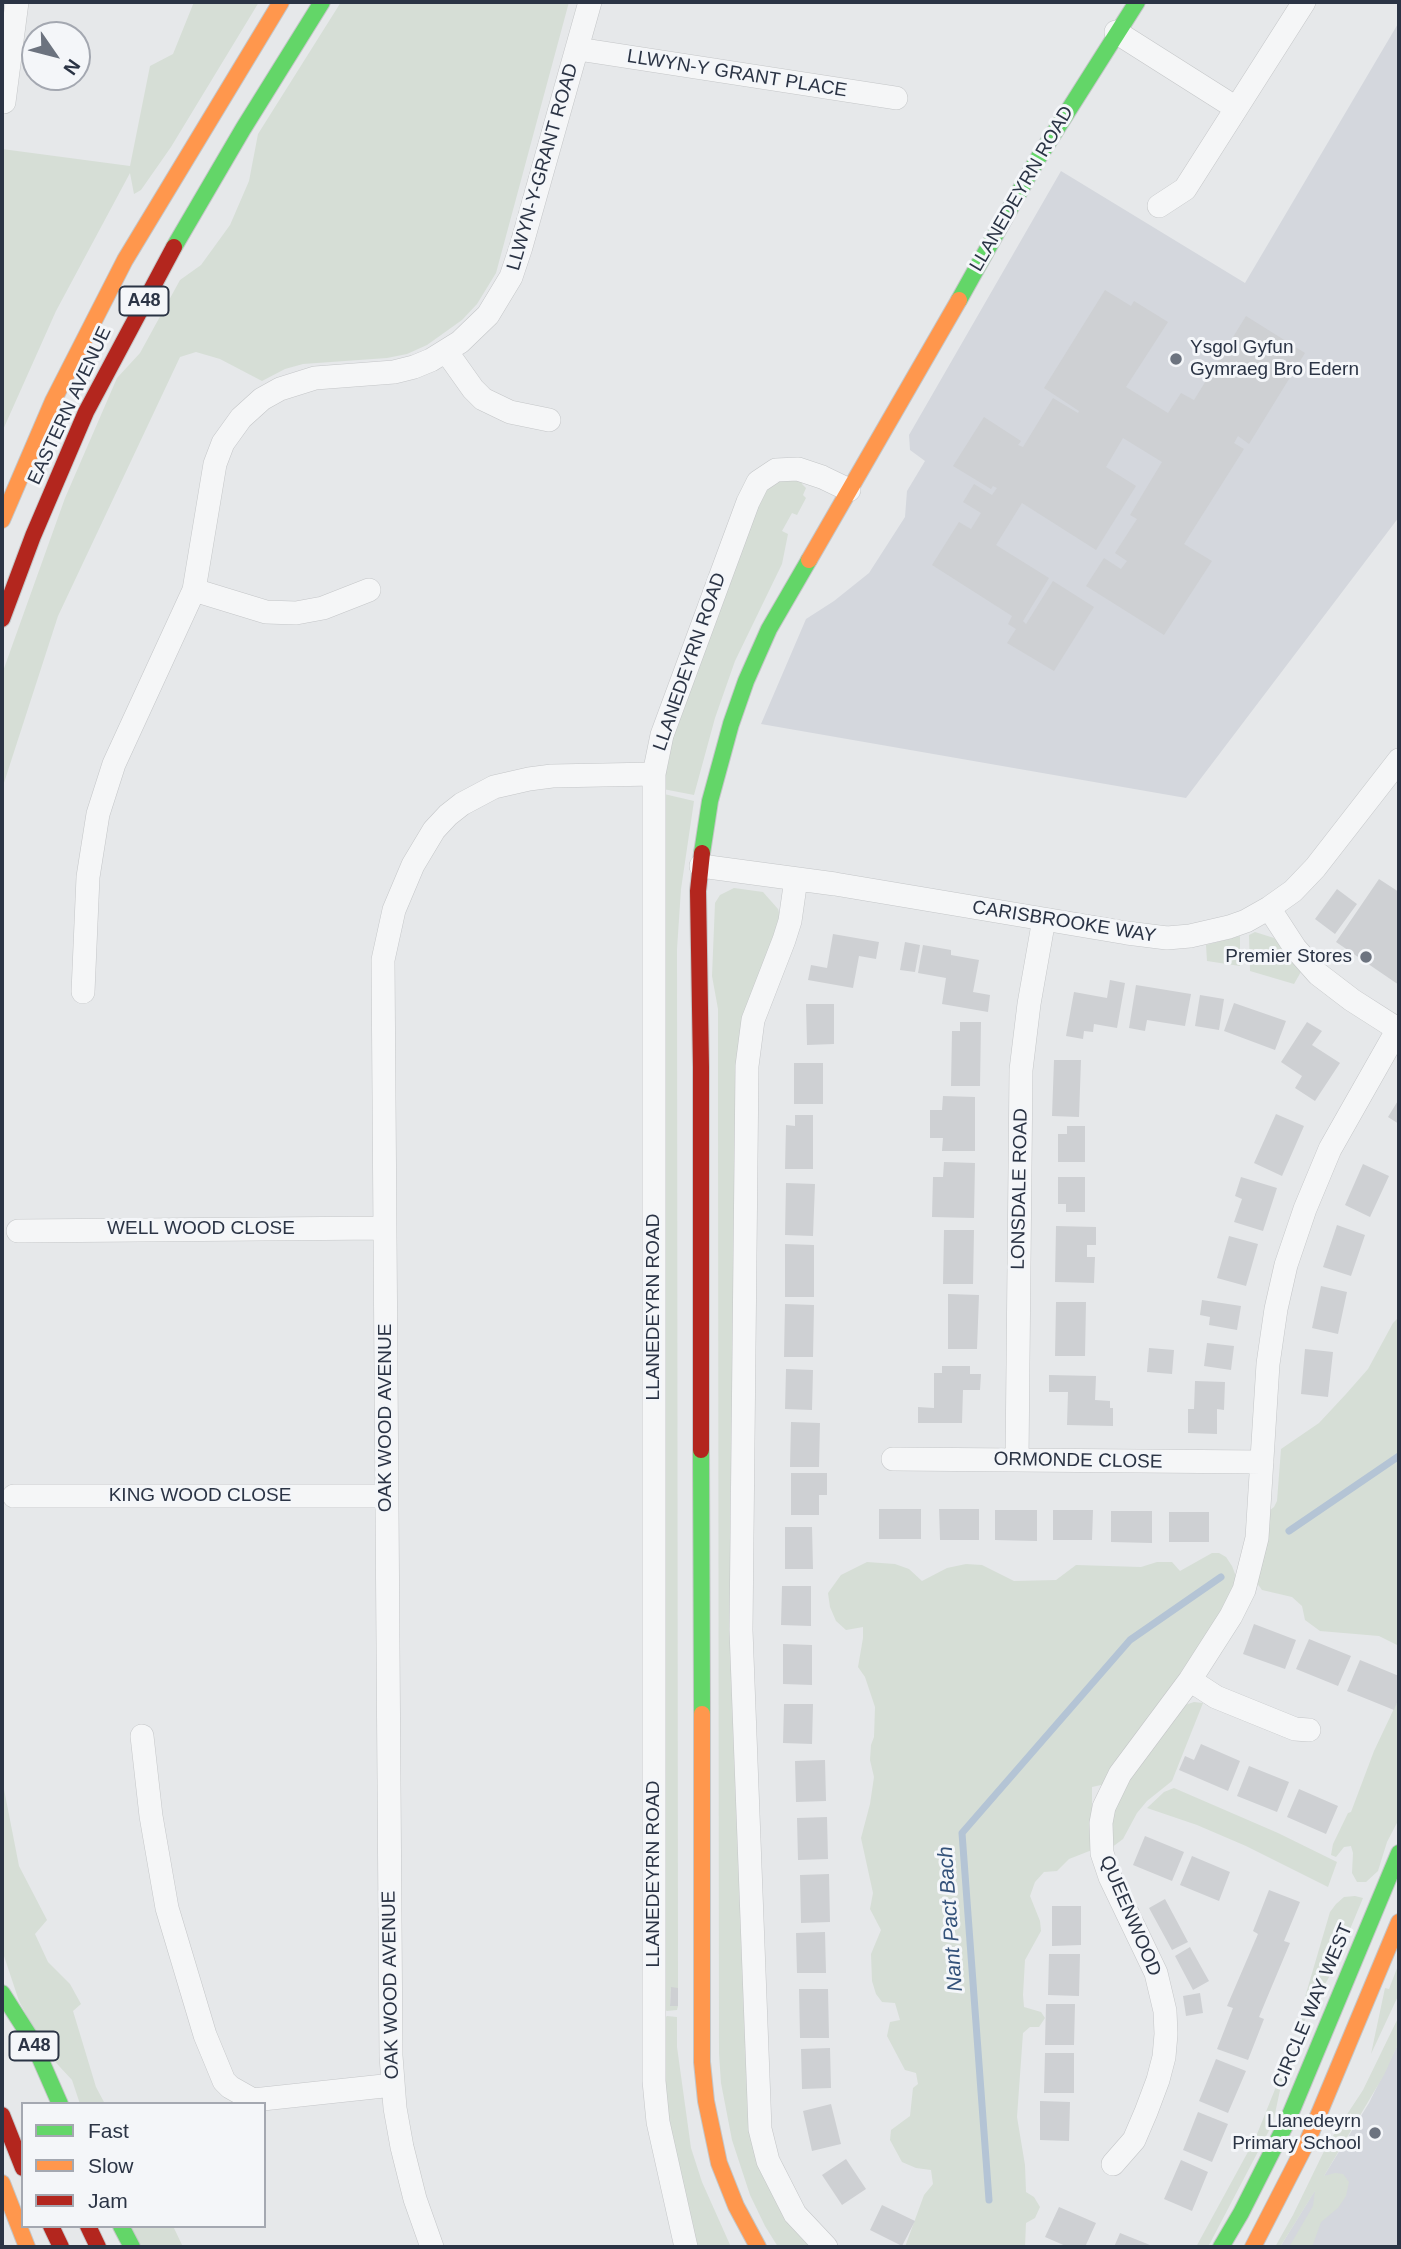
<!DOCTYPE html>
<style>
body{margin:0}
#map{position:relative;width:1401px;height:2249px;overflow:hidden;background:#e6e8ea;font-family:Arial,sans-serif}
canvas{display:block}
.frame{position:absolute;inset:0;border:4px solid #2b3445;pointer-events:none}
.legend{position:absolute;left:21px;top:2102px;width:245px;height:126px;box-sizing:border-box;background:#f4f6f9;border:2px solid #a4a8b1;margin:0;padding:9px 12px;list-style:none;font-size:21px;color:#2b3445}
.legend li{display:flex;align-items:center;gap:14px;height:35px}
.legend b{width:35px;border:2px solid #a4a8b1}
.north{position:absolute;left:21px;top:21px;width:70px;height:70px;box-sizing:border-box;background:#f4f6f9;border:2px solid #a4a8b1;border-radius:50%;rotate:125deg;font-size:19px;font-weight:700;line-height:28px;text-align:center;color:#2b3445}
.north::after{content:'';display:block;margin:auto;width:24px;height:32px;background:#6c737f;clip-path:polygon(50% 0,100% 100%,50% 72%,0 100%)}
</style>
<div id="map">
<canvas width="1401" height="2249"></canvas>
<div class="frame"></div>
<ul class="legend">
<li><b style="height:9px;background:#63d668"></b>Fast</li>
<li><b style="height:9px;background:#ff974d"></b>Slow</li>
<li><b style="height:9px;background:#b3261e"></b>Jam</li>
</ul>
<div class="north">N</div>
</div>
<script>
const c = document.querySelector('canvas').getContext('2d');
c.lineJoin = 'round';
function paint(path, color) {
  c.fillStyle = color;
  c.fill(path, 'evenodd');
}
function poly(rows) {
  const path = new Path2D();
  for (const r of rows) {
    path.moveTo(r[0], r[1]);
    for (let i = 2; i < r.length; i += 2) path.lineTo(r[i], r[i + 1]);
  }
  return path;
}
function trace(path, color, width, dash) {
  c.strokeStyle = color;
  c.lineWidth = width;
  c.lineCap = dash ? 'butt' : 'round';
  c.setLineDash(dash || []);
  c.stroke(path);
}
function label(font, color, halo, rows, align = 'center') {
  c.font = font + ' Arial,sans-serif';
  c.lineWidth = 6;
  c.setLineDash([]);
  c.textBaseline = 'middle';
  c.strokeStyle = halo;
  c.fillStyle = color;
  for (const [text, x, y, turn = 0] of rows) {
    c.save();
    c.translate(x, y);
    c.rotate((+turn || 0) * Math.PI / 180);
    c.textAlign = isNaN(turn) ? turn : align;
    if (halo) c.strokeText(text, 0, 0);
    c.fillText(text, 0, 0);
    c.restore();
  }
}
paint(poly([
 [1399,22,1399,517,1186,798,761,724,806,619,834,601,869,573,905,517,907,491,925,461,910,450,909,435,1061,171,1245,283],
 [1399,2042,1399,2247,1280,2247,1369,2103]
]), '#d4d7dd');
paint(poly([
 [194,2,259,2,171,147,141,190,134,194,130,173,56,311,2,432,2,149,130,166,150,66,173,54],
 [341,2,569,2,496,273,477,304,462,320,427,345,407,354,387,358,303,364,285,369,262,381,220,359,196,352,180,357,58,616,2,789,2,674,65,498,117,378,140,353,180,280,201,265,230,225,249,181,258,134],
 [776,478,804,479,802,484,806,488,803,495,806,498,797,515,792,513,782,531,788,534,782,564,735,661,715,718,694,795,663,789,667,750,759,496],
 [664,794,694,801,681,889,677,949,678,1988,671,1988,670,2005,678,2006,677,2010,667,2011,662,2008],
 [734,888,763,892,778,909,781,919,758,981,736,1415,732,1418,730,1520,733,1525,752,2112,819,2247,778,2247,765,2226,750,2195,732,2140,721,2083,719,2054,718,1115,718,1009,712,976,715,903,720,895],
 [1255,932,1274,938,1302,970,1294,984,1250,971,1249,935],
 [1240,936,1240,966,1207,961,1206,945],
 [1399,1317,1399,1646,1379,1636,1320,1631,1305,1620,1302,1606,1292,1597,1262,1590,1254,1579,1265,1514,1274,1507,1277,1501,1281,1449,1319,1423,1346,1394,1368,1369,1393,1323],
 [1212,1553,1219,1553,1226,1557,1232,1566,1240,1587,1219,1622,1135,1735,1110,1783,1092,1787,1092,1850,1069,1859,1057,1871,1044,1872,1035,1882,1030,1896,1040,1921,1041,1931,1025,1960,1023,1995,1024,2007,1041,2012,1045,2018,1039,2027,1030,2027,1023,2033,1017,2117,1025,2165,1026,2192,1034,2197,1040,2207,1035,2218,1026,2223,1025,2247,905,2247,924,2195,933,2184,931,2170,916,2168,902,2162,890,2140,891,2130,910,2116,913,2088,918,2084,916,2073,905,2070,887,2036,890,2022,900,2020,895,2003,882,2002,876,1994,872,1981,871,1954,881,1930,870,1909,873,1893,861,1838,870,1804,874,1777,870,1760,871,1745,874,1737,875,1707,865,1677,858,1667,863,1638,863,1627,846,1630,836,1621,830,1607,828,1593,841,1575,867,1562,895,1564,909,1569,922,1581,947,1568,966,1564,982,1565,1014,1581,1056,1580,1076,1565,1141,1567,1157,1562,1172,1562,1180,1571],
 [1399,1698,1399,1819,1387,1842,1378,1871,1366,1882,1357,1882,1352,1873,1353,1853,1351,1846,1344,1847,1336,1857,1331,1855,1333,1844,1348,1813,1351,1812,1374,1751],
 [1194,1702,1203,1703,1172,1781,1147,1801,1137,1813,1123,1839,1111,1848,1109,1834,1116,1795,1185,1705],
 [2,1779,19,1866,47,1920,35,1934,48,1962,70,1984,81,2004,73,2011,96,2087,105,2104,80,2104,72,2080,47,2053,19,2001,2,1950],
 [1174,1788,1278,1833,1337,1862,1328,1887,1246,1846,1197,1825,1147,1808,1164,1792],
 [1355,1896,1363,1898,1333,1970,1301,2027,1305,1997,1330,1912,1336,1904,1344,1897],
 [1399,1963,1399,1994,1371,2054,1385,1988,1389,1989],
 [667,2016,677,2017,677,2047,691,2148,702,2182,731,2247,694,2247,668,2125,662,2020],
 [1399,2016,1399,2042,1384,2075,1324,2176,1335,2173,1343,2174,1349,2182,1346,2196,1338,2208,1321,2222,1312,2247,1289,2247,1313,2206,1315,2191,1280,2247,1275,2247,1293,2215,1327,2145,1363,2090],
 [1286,2062,1273,2123,1208,2247,1196,2247,1255,2139],
 [130,2226,173,2226,183,2247,142,2247]
]), '#d6ded6');
trace(poly([
 [1289,1531,1399,1456],
 [989,2200,962,1833,1130,1640,1221,1577]
]), '#b4c4d5', 7);
paint(poly([
 [1105,290,1131,306,1134,301,1168,322,1126,387,1168,413,1181,393,1194,400,1246,316,1305,353,1249,444,1238,436,1234,443,1244,449,1184,544,1212,561,1164,635,1086,586,1104,558,1121,569,1127,561,1115,553,1137,519,1130,515,1162,462,1123,438,1106,467,1136,486,1096,550,1022,503,996,545,1049,578,1023,621,1026,624,1053,581,1094,607,1054,671,1007,643,1016,629,1008,624,1012,616,932,565,959,522,971,529,981,513,963,502,974,484,992,495,997,488,993,486,991,489,953,466,984,417,1021,441,1018,445,1023,447,1053,398,1078,413,1079,411,1044,388],
 [1379,879,1399,892,1399,985,1336,942],
 [1337,889,1357,904,1335,934,1315,919],
 [833,934,879,942,876,959,859,956,853,988,808,980,811,965,827,968],
 [905,942,920,945,915,972,900,970],
 [923,945,951,950,951,955,979,960,973,992,990,995,988,1012,942,1004,946,978,918,973],
 [1110,980,1125,983,1117,1028,1094,1024,1093,1032,1084,1031,1083,1039,1066,1036,1074,992,1107,998],
 [1136,985,1191,994,1185,1026,1147,1020,1145,1031,1129,1028],
 [1200,995,1224,999,1219,1030,1195,1026],
 [1234,1003,1286,1021,1275,1050,1224,1031],
 [806,1004,834,1004,834,1044,807,1045],
 [960,1022,981,1022,980,1086,951,1086,952,1031,960,1031],
 [1307,1022,1322,1031,1312,1045,1340,1063,1315,1101,1295,1088,1302,1076,1281,1062],
 [1054,1060,1081,1060,1079,1117,1052,1116],
 [794,1063,823,1063,823,1104,794,1104],
 [943,1096,975,1097,975,1151,942,1151,943,1138,930,1138,930,1110,942,1110],
 [1399,1099,1399,1124,1388,1117],
 [1276,1114,1304,1126,1282,1176,1254,1163],
 [795,1115,813,1115,813,1169,785,1169,786,1125,795,1126],
 [1067,1126,1085,1126,1085,1162,1058,1162,1058,1134,1067,1134],
 [944,1162,975,1163,974,1218,932,1217,933,1177,943,1177],
 [1363,1164,1389,1176,1370,1217,1345,1205],
 [1058,1177,1085,1177,1085,1212,1066,1212,1066,1204,1058,1204],
 [1241,1177,1277,1188,1263,1231,1234,1222,1242,1199,1235,1196],
 [786,1183,815,1184,813,1236,785,1235],
 [1337,1225,1365,1235,1351,1276,1323,1267],
 [1056,1226,1096,1227,1096,1245,1087,1245,1087,1257,1095,1257,1094,1283,1055,1282],
 [944,1230,974,1230,973,1284,943,1284],
 [1229,1236,1258,1244,1246,1286,1217,1278],
 [785,1244,814,1245,814,1297,785,1297],
 [1321,1286,1347,1292,1338,1334,1312,1328],
 [948,1294,979,1295,977,1349,948,1349],
 [1202,1300,1241,1306,1237,1330,1209,1325,1210,1317,1200,1315],
 [1056,1302,1086,1302,1085,1356,1055,1356],
 [785,1304,814,1305,813,1357,784,1357],
 [1207,1343,1234,1346,1231,1370,1204,1366],
 [1149,1348,1174,1350,1172,1374,1147,1372],
 [1305,1349,1333,1352,1328,1397,1301,1394],
 [942,1366,970,1366,970,1374,981,1374,980,1390,963,1390,962,1423,918,1423,918,1407,934,1408,934,1373,942,1373],
 [786,1369,813,1370,812,1410,785,1409],
 [1049,1375,1096,1376,1095,1400,1110,1401,1110,1408,1113,1408,1113,1426,1067,1425,1068,1392,1049,1392],
 [1195,1381,1225,1382,1224,1410,1217,1409,1217,1434,1188,1433,1188,1409,1194,1409],
 [791,1422,820,1423,819,1467,790,1467],
 [791,1473,827,1473,827,1495,819,1495,819,1515,791,1515],
 [879,1509,921,1509,921,1539,879,1539],
 [939,1509,979,1509,979,1540,940,1540],
 [995,1510,1037,1510,1037,1541,995,1540],
 [1053,1510,1093,1510,1092,1540,1053,1540],
 [1111,1511,1152,1511,1152,1543,1111,1542],
 [1169,1512,1209,1512,1209,1542,1169,1542],
 [785,1527,812,1527,813,1569,785,1569],
 [782,1586,811,1586,811,1626,781,1625],
 [1254,1624,1296,1640,1285,1669,1243,1654],
 [1309,1639,1351,1656,1338,1686,1296,1669],
 [783,1644,812,1645,812,1685,783,1684],
 [1360,1660,1399,1676,1399,1698,1394,1710,1347,1691],
 [784,1704,813,1704,812,1744,783,1743],
 [1201,1744,1240,1761,1228,1791,1179,1770,1185,1756,1194,1760],
 [825,1760,826,1801,796,1802,795,1761],
 [1249,1766,1289,1782,1277,1812,1237,1796],
 [1299,1789,1338,1806,1326,1834,1287,1817],
 [827,1817,828,1859,798,1860,797,1818],
 [1145,1836,1184,1852,1172,1881,1133,1865],
 [1192,1856,1230,1872,1219,1901,1180,1885],
 [829,1874,830,1922,801,1923,800,1875],
 [1269,1890,1300,1902,1284,1941,1290,1943,1259,2017,1264,2019,1248,2060,1217,2049,1233,2008,1227,2006,1258,1934,1253,1931],
 [1165,1899,1188,1942,1172,1950,1149,1908],
 [1052,1906,1081,1906,1081,1945,1052,1946],
 [825,1932,826,1973,797,1973,796,1933],
 [1190,1947,1209,1981,1193,1990,1175,1956],
 [1049,1954,1080,1954,1079,1996,1048,1995],
 [671,1987,678,1988,678,2006,670,2006],
 [799,1989,828,1989,829,2038,800,2038],
 [1200,1993,1203,2013,1186,2016,1183,1996],
 [1046,2004,1075,2004,1074,2045,1045,2045],
 [830,2048,831,2088,802,2089,801,2049],
 [1045,2053,1074,2053,1074,2093,1044,2093],
 [1216,2059,1246,2071,1228,2113,1199,2101],
 [1040,2101,1070,2102,1069,2141,1040,2140],
 [831,2104,841,2144,812,2151,803,2111],
 [1198,2112,1228,2124,1212,2162,1183,2150],
 [846,2159,866,2189,842,2205,822,2175],
 [1181,2160,1208,2172,1192,2211,1164,2199],
 [882,2205,915,2221,902,2246,870,2230],
 [1059,2207,1096,2223,1085,2247,1068,2247,1045,2237],
 [1120,2233,1155,2247,1114,2247]
]), '#ced0d3');
const street = poly([
 [1116,32,1236,108],
 [578,49,896,98],
 [4,102,17,2],
 [1159,206,1185,189,1304,2],
 [446,351,473,389,483,399,510,412,549,420],
 [194,590,266,612,296,613,323,608,369,590],
 [701,866,835,884,1127,933,1167,938,1190,936,1229,927,1246,921,1269,908,1293,891,1315,868,1399,760],
 [796,879,790,921,784,940,753,1020,747,1066,741,1630,760,2129,768,2161,795,2214,826,2247],
 [1269,908,1295,948,1318,974,1352,1000,1399,1030],
 [83,992,88,877,98,814,114,764,194,590,215,464,223,443,241,418,262,399,280,389,315,378,394,372,414,367,431,360,460,342,488,315,511,277,521,247,590,2],
 [18,1231,384,1228],
 [893,1459,1262,1462],
 [1017,1460,1021,1070,1029,1004,1044,919],
 [14,1496,386,1496],
 [1190,1680,1216,1697,1295,1729,1309,1730],
 [142,1736,151,1816,167,1908,205,2035,224,2081,230,2087,253,2100,393,2085],
 [1113,2164,1134,2140,1146,2112,1158,2080,1164,2057,1166,2034,1165,2011,1156,1973,1110,1877,1102,1853,1101,1823,1104,1807,1120,1774,1190,1680,1231,1616,1244,1590,1257,1538,1268,1364,1276,1309,1286,1265,1305,1209,1330,1149,1398,1029],
 [432,2247,415,2199,402,2147,395,2108,391,2056,383,960,394,910,413,865,434,830,448,815,462,804,494,787,529,779,552,776,654,774],
 [686,2247,658,2122,654,2081,654,774,662,735,748,502,758,482,776,470,798,469,822,477,849,490]
]);
const fast = poly([
 [174,247,243,129,322,2],
 [959,300,1037,160,1137,2],
 [702,853,710,801,731,724,746,681,769,629,809,560],
 [701,1450,702,1714],
 [2,1993,32,2040,60,2104],
 [121,2226,132,2247],
 [1221,2247,1241,2213,1287,2122,1399,1853]
]);
const slow = poly([
 [2,520,53,401,125,260,281,2],
 [809,560,959,300],
 [702,1714,702,2062,706,2101,719,2163,736,2206,758,2247],
 [2,2183,27,2247],
 [1253,2247,1308,2140,1399,1922]
]);
const jam = poly([
 [2,619,33,536,86,412,174,247],
 [701,1450,701,1067,698,891,702,853],
 [2,2115,23,2168],
 [51,2226,61,2247],
 [88,2226,98,2247]
]);
trace(street, '#c4c6c8', 24);
trace(fast, '#c4c6c8', 18);
trace(slow, '#c4c6c8', 18);
trace(jam, '#c4c6c8', 18);
trace(street, '#f5f6f7', 23);
trace(fast, '#63d668', 16);
trace(slow, '#ff974d', 16);
trace(jam, '#b3261e', 16);
for (const [x, y, r, color] of [
 [1176,359,7,"#6c737f"],
 [1366,957,7,"#6c737f"],
 [1375,2133,7,"#6c737f"]
]) {
  const dot = new Path2D();
  dot.arc(x, y, r, 0, 2 * Math.PI);
  c.fillStyle = color;
  c.fill(dot);
  trace(dot, '#f4f6f9', 2.5);
}
for (const [x, y, w] of [
 [144,301,49],
 [34,2046,49]
]) {
  const box = new Path2D();
  box.roundRect(x - w / 2, y - 14.5, w, 29, 5);
  c.fillStyle = '#f4f6f9';
  c.fill(box);
  trace(box, '#2b3445', 2);
}
label('bold 18px', '#2b3445', null, [
 ["A48",144,301],
 ["A48",34,2046]
]);
label('19px', '#2b3445', '#f4f6f9', [
 ["LLWYN-Y GRANT PLACE",737,74,9],
 ["LLWYN-Y-GRANT ROAD",543,167,-74],
 ["LLANEDEYRN ROAD",1022,189,-60],
 ["EASTERN AVENUE",70,406,-65],
 ["LLANEDEYRN ROAD",690,662,-71],
 ["CARISBROOKE WAY",1064,922,9],
 ["LONSDALE ROAD",1020,1189,-89],
 ["WELL WOOD CLOSE",201,1229],
 ["LLANEDEYRN ROAD",654,1307,-90],
 ["OAK WOOD AVENUE",386,1418,-90],
 ["ORMONDE CLOSE",1078,1461,1],
 ["KING WOOD CLOSE",200,1496],
 ["LLANEDEYRN ROAD",654,1874,-90],
 ["QUEENWOOD",1130,1916,67],
 ["OAK WOOD AVENUE",391,1985,-91],
 ["CIRCLE WAY WEST",1313,2006,-67]
]);
label('19px', '#2b3445', '#f4f6f9', [
 ["Ysgol Gyfun",1190,348,"left"],
 ["Gymraeg Bro Edern",1190,370,"left"],
 ["Premier Stores",1352,957],
 ["Llanedeyrn",1361,2122],
 ["Primary School",1361,2144]
], 'right');
label('italic 21px', '#34527a', '#f4f6f9', [
 ["Nant Pact Bach",951,1919,-94]
]);
</script>
